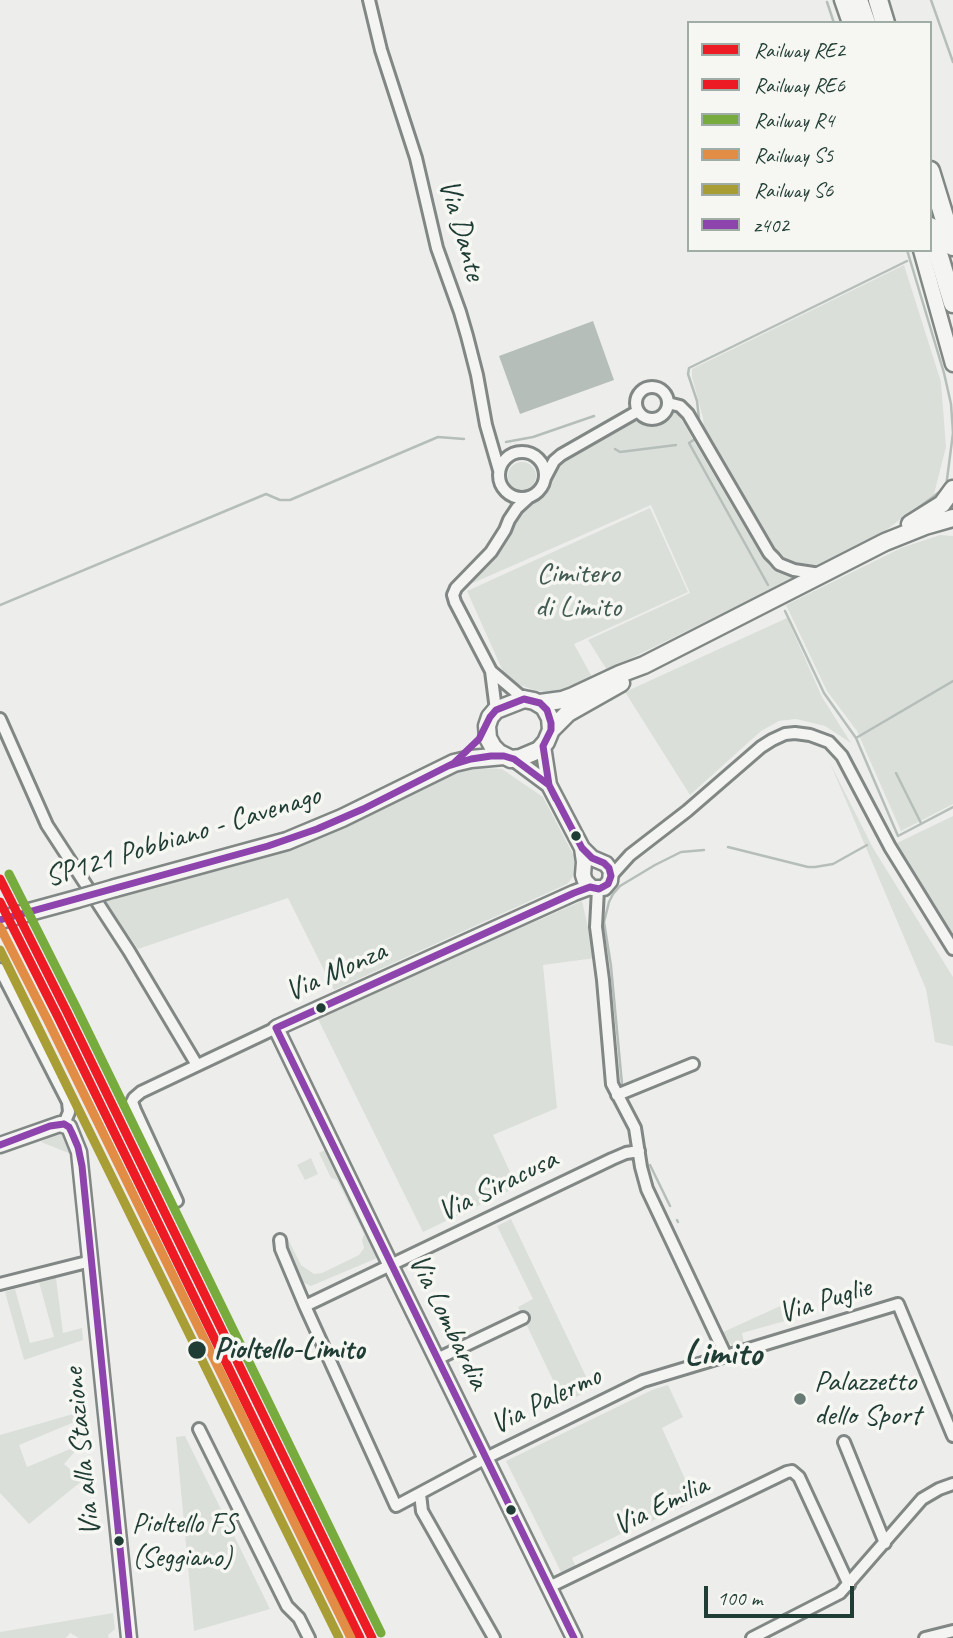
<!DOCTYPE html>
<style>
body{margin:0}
#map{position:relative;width:953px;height:1638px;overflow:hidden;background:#edeeeb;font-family:Caveat,sans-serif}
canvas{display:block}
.legend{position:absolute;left:687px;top:21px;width:245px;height:231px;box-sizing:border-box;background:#f6f6f2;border:2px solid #a0aca6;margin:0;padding:9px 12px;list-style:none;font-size:21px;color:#1f3d34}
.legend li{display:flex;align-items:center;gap:14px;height:35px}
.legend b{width:35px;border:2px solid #a0aca6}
.scale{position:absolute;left:704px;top:1586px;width:150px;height:32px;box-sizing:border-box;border:4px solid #1f3d34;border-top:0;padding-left:9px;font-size:21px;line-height:24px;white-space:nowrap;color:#1f3d34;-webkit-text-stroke:5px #f6f6f2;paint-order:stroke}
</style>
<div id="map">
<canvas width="953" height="1638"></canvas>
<ul class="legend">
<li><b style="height:9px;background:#ed1c24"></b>Railway RE2</li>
<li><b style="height:9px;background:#ed1c24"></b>Railway RE6</li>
<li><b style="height:9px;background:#77ab3d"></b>Railway R4</li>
<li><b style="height:9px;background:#e18d45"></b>Railway S5</li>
<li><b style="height:9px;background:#a99d35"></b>Railway S6</li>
<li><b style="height:9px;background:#8e44ad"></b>z402</li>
</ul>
<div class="scale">100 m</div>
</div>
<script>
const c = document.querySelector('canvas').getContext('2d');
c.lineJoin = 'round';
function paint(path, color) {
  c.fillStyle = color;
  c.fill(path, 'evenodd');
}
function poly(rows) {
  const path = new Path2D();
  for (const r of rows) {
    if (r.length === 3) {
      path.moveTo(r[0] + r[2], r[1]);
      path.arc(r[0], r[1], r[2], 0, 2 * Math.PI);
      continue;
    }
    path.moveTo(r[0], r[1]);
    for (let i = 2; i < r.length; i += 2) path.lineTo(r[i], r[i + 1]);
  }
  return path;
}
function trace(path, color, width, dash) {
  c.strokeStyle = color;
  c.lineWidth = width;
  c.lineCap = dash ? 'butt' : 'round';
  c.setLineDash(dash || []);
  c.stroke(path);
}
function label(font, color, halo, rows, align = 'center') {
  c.font = font + ' Caveat,sans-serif';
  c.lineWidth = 7;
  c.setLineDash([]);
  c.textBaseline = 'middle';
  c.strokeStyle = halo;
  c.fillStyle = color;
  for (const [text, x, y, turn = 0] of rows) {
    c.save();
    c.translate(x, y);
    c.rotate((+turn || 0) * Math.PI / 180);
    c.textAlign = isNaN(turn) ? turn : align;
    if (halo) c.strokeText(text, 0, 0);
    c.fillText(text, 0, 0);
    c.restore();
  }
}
paint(poly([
 [904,265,941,382,946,447,934,494,885,531,817,566,786,560,771,545,704,431,703,418,692,377,692,369],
 [671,411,678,414,762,557,775,569,799,576,607,670,588,640,690,593,651,505,466,586,498,551,514,518,525,508,547,493,553,471,559,463,625,423,633,421,649,425,657,425,664,421],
 [522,476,14],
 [650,508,688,592,574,644,592,677,563,691,550,693,534,690,517,684,505,676,467,591],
 [940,535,953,536,953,804,901,831,857,731,827,691,786,605,901,548],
 [787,618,822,697,851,743,825,726,796,719,779,721,761,731,690,795,625,692],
 [830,763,873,848,953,977,953,1046,935,1042,926,989],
 [481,768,502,769,543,797,575,858,574,873,572,878,567,884,334,990,288,898,138,949,104,900,291,844,416,787,460,770],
 [953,816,953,937,895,844],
 [582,901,595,958,543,965,557,1108,493,1135,517,1187,423,1232,317,1017],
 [61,1129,71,1154,41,1142],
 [325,1150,377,1258,311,1286,304,1283,300,1280,287,1249,285,1237,287,1237,301,1265,314,1274,322,1273,359,1255,364,1248,362,1240,364,1234,337,1180,331,1178,319,1153],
 [311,1158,318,1174,305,1180,297,1165],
 [511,1219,592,1389,564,1403,518,1307,533,1299,497,1226],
 [56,1278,63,1333,82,1328,83,1340,24,1360,5,1292,15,1289,30,1343,54,1337,39,1282],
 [787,1303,792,1319,742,1333,744,1343,733,1345,727,1342,723,1332],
 [668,1385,683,1417,662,1428,695,1501,641,1526,631,1529,572,1558,577,1569,563,1576,506,1461,652,1390],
 [87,1410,89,1416,19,1445,27,1467,75,1447,77,1449,64,1464,83,1480,29,1524,0,1493,0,1435],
 [185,1436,270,1609,194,1631,176,1437],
 [113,1613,115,1629,108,1635,109,1638,79,1638,70,1633,66,1638,0,1638,0,1632]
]), '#dadfda');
paint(poly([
 [593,321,614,380,520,414,499,356]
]), '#b6beb9');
trace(poly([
 [931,0,953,62],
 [827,2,834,23],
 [907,250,944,373,951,404,953,433,946,487,911,513],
 [699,418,697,401,688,374,689,368,907,261],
 [695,439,689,443,768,585],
 [506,442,533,437,594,416],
 [615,449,620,452,676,445],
 [0,605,266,494,280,500,290,500,438,437,464,439],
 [785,611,824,693,856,738,898,836,953,807],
 [856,738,953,681],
 [896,773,921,823],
 [728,847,808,867,815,867,833,864,867,845],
 [622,1084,611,966,604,922,609,902,613,894,620,886,655,865,681,852,704,850],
 [650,1165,670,1206],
 [677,1220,678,1222]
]), '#b6beb9', 2.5);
const minor = poly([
 [369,0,381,50,416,158,437,248,460,312,467,336,477,375,486,425,499,470],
 [652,403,16],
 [668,403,680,406,688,414,769,553,774,558,779,564,794,570,820,574],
 [522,475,23],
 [545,478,554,461,561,455,638,411],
 [491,671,524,699],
 [496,710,491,671,455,602,453,595,456,588,491,552,505,530,509,520,517,508,528,498],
 [0,719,47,825,129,951,197,1065],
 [611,876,630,855,687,811,761,747,772,740,785,734,795,733,810,735,829,742,842,756,890,847,953,949],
 [598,889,596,927,603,980,612,1084,635,1128,641,1167,647,1189,726,1356],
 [0,969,68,1102,69,1112,64,1124],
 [617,1095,693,1064],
 [177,1201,135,1110,132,1102,134,1098,141,1092,276,1028],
 [280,1240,281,1249,305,1306,396,1506,486,1458,643,1381,898,1304,953,1436],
 [0,1284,91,1261],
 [305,1306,612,1159,626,1153,639,1151],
 [437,1359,523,1318],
 [199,1429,287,1606,299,1618,309,1638],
 [844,1442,885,1543],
 [420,1494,422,1511,494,1638],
 [549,1587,787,1472,792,1471,799,1477,849,1585],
 [752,1638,840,1593,922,1499,939,1489,953,1484],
 [925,1638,953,1631]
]);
const tertiary = poly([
 [842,0,850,23],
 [921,250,953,364],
 [543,746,549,785,582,848,592,858,606,864,611,871,610,881,604,888,592,888,585,881,583,875,584,862,582,848],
 [514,759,549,785],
 [0,1145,60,1124,69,1127,79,1152,129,1638],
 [574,1638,391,1266,276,1028,574,893,590,887]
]);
const secondary = poly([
 [910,524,942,504,953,489],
 [524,699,534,701,544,707,550,718,551,730,546,742,539,750,520,758,511,759,499,753,493,747,488,738,487,726,490,717,496,710,524,699],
 [540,703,562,700,573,696,620,674,644,665,885,542,925,526,953,518],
 [551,730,568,713,621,683],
 [115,888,287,841,342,818,454,763,471,759,504,756],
 [0,920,77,899]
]);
const trunk = poly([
 [858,0,866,23],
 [878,0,885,23],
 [930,171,953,246],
 [930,227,953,303]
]);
trace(minor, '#818784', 16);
trace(tertiary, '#818784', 19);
trace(secondary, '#818784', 21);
trace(trunk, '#818784', 23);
trace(minor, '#f4f4f2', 10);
trace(tertiary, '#f4f4f2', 14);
trace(secondary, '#f4f4f2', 16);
trace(trunk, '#f4f4f2', 18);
const secondaryBridge = poly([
 [77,899,115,888]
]);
trace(secondaryBridge, '#818784', 21, []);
trace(secondaryBridge, '#f4f4f2', 16);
trace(poly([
 [448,766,471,759,491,756,504,756,514,759,549,785,556,799],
 [0,920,268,846,317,829,363,809,454,763,479,739,490,717,496,710,524,699,540,703,547,710,551,723,551,730,543,746,549,785,582,848,592,858,604,863,609,868,611,876,608,884,599,889,590,887,574,893,276,1028],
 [276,1028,574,1638],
 [64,1124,69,1127,72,1133,78,1147,82,1166,129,1638],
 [0,1145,50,1126,64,1124]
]), '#8e44ad', 7);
trace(poly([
 [0,879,67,1012,372,1638]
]), '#ed1c24', 9);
trace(poly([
 [0,902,58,1017,360,1638]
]), '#ed1c24', 9);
trace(poly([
 [9,874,76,1007,381,1633]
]), '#77ab3d', 9);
trace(poly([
 [0,927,48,1021,351,1638]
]), '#e18d45', 9);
trace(poly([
 [0,950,339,1638]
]), '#a99d35', 9);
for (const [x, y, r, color] of [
 [576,836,6,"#1f3d34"],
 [321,1008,6,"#1f3d34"],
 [197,1350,10,"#1f3d34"],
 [800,1399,7,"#677b74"],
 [511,1510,6,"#1f3d34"],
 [119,1541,6,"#1f3d34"]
]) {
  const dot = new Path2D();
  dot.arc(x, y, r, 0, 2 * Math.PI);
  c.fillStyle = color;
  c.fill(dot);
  trace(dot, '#f6f6f2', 2.5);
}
label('28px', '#1f3d34', '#f6f6f2', [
 ["Pioltello FS",132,1525],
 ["(Seggiano)",132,1559]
], 'left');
label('30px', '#1f3d34', '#f6f6f2', [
 ["Via Dante",461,230,74],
 ["SP121 Pobbiano - Cavenago",183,837,-17],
 ["Via Monza",336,972,-24],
 ["Via Siracusa",498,1186,-26],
 ["Via Puglie",825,1301,-17],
 ["Via Lombardia",448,1322,64],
 ["Via Palermo",546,1401,-26],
 ["Via alla Stazione",83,1452,-96],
 ["Via Emilia",661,1506,-26]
]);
label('30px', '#415b52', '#f6f6f2', [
 ["Cimitero",578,574],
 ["di Limito",578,608]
]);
label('bold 30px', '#1f3d34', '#f6f6f2', [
 ["Pioltello-Limito",214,1350]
], 'left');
label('30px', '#1f3d34', '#f6f6f2', [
 ["Palazzetto",814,1382],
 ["dello Sport",814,1416]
], 'left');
label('bold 37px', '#1f3d34', '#f6f6f2', [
 ["Limito",723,1354]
]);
</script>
